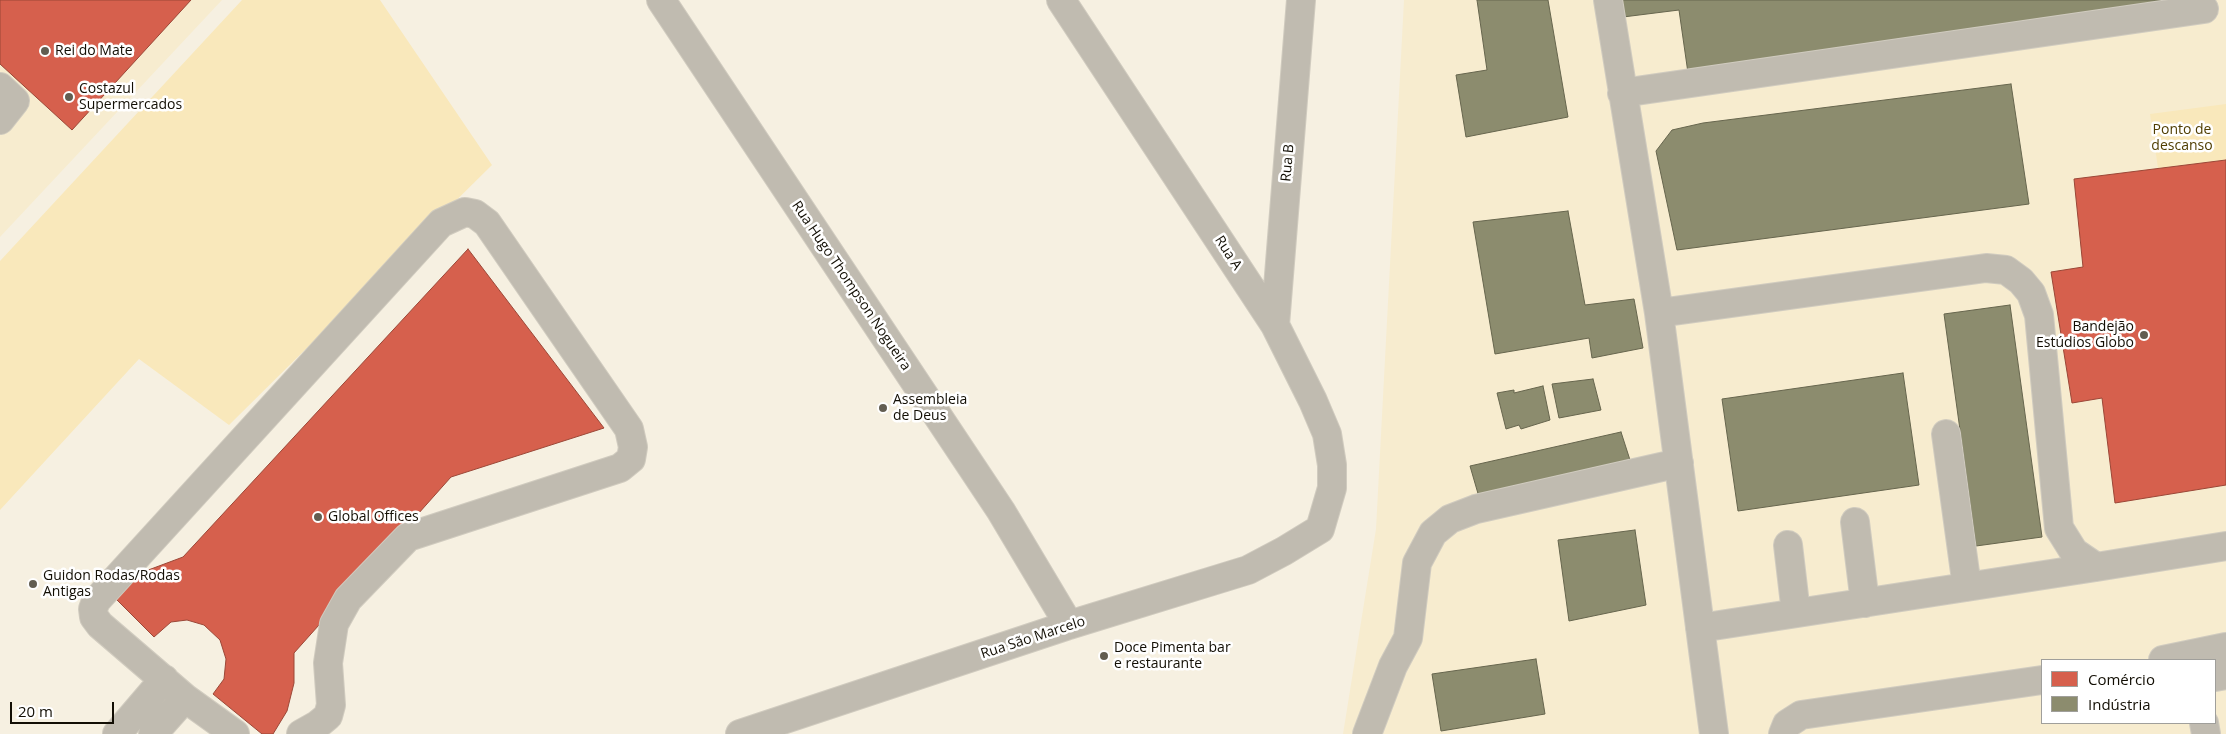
<!DOCTYPE html>
<meta charset="utf-8">
<style>
body{margin:0}
#map{position:relative;width:2226px;height:734px;overflow:hidden;background:#f6f0e1;font-family:"Open Sans",sans-serif}
canvas{display:block}
.legend{position:absolute;left:2041px;top:659px;width:175px;height:65px;box-sizing:border-box;background:#fff;border:1px solid #a09f9b;margin:0;padding:6px 9px;list-style:none;font-size:15px;color:#120e04}
.legend li{display:flex;align-items:center;gap:10px;height:25px}
.legend b{width:25px;border:1px solid #a09f9b}
.scale{position:absolute;left:10px;top:702px;width:104px;height:22px;box-sizing:border-box;border:2px solid #120e04;border-top:0;padding-left:6px;font-size:15px;line-height:18px;white-space:nowrap;color:#120e04;-webkit-text-stroke:4px #fff;paint-order:stroke}
</style>
<div id="map">
<canvas width="2226" height="734"></canvas>
<ul class="legend">
<li><b style="height:14px;background:#d6604d"></b>Comércio</li>
<li><b style="height:14px;background:#8c8c6e"></b>Indústria</li>
</ul>
<div class="scale">20 m</div>
</div>
<script>
const c = document.querySelector('canvas').getContext('2d');
c.lineJoin = 'round';
function paint(path, color) {
  c.fillStyle = color;
  c.fill(path, 'evenodd');
}
function poly(rows) {
  const path = new Path2D();
  for (const r of rows) {
    path.moveTo(r[0], r[1]);
    for (let i = 2; i < r.length; i += 2) path.lineTo(r[i], r[i + 1]);
  }
  return path;
}
function trace(path, color, width, dash) {
  c.strokeStyle = color;
  c.lineWidth = width;
  c.lineCap = dash ? 'butt' : 'round';
  c.setLineDash(dash || []);
  c.stroke(path);
}
function label(font, color, halo, rows, align = 'center') {
  c.font = font + ' "Open Sans",sans-serif';
  c.lineWidth = 5;
  c.setLineDash([]);
  c.textBaseline = 'middle';
  c.strokeStyle = halo;
  c.fillStyle = color;
  for (const [text, x, y, turn = 0] of rows) {
    c.save();
    c.translate(x, y);
    c.rotate((+turn || 0) * Math.PI / 180);
    c.textAlign = isNaN(turn) ? turn : align;
    if (halo) c.strokeText(text, 0, 0);
    c.fillText(text, 0, 0);
    c.restore();
  }
}
paint(poly([
 [0,0,222,0,0,237],
 [1404,0,2226,0,2226,734,1343,734,1376,529],
 [2042,660,2215,660,2215,723,2042,723]
]), '#f7eccf');
paint(poly([
 [242,0,380,0,492,165,229,425,139,359,0,510,0,261],
 [2226,104,2226,160,2158,168,2150,114]
]), '#f9e8bb');
const shops = poly([
 [0,0,191,0,72,130,0,64,0,0],
 [2226,160,2226,485,2115,503,2102,398,2072,403,2051,272,2083,267,2074,179,2226,160],
 [468,249,604,428,451,477,294,653,294,683,287,711,273,734,262,734,213,694,224,679,226,659,220,640,204,625,187,620,171,622,154,637,110,593,135,575,183,557,468,249]
]);
paint(shops, '#d6604d');
trace(shops, '#9b4737', 1);
const industry = poly([
 [1477,0,1548,0,1568,117,1466,137,1456,75,1487,70,1477,0],
 [1620,0,2173,0,1688,73,1679,10,1623,17,1620,0],
 [2011,84,2029,204,1677,250,1656,151,1672,130,1703,123,2011,84],
 [1568,211,1585,305,1634,299,1643,348,1592,358,1589,338,1495,354,1473,222,1568,211],
 [2010,305,2042,537,1976,546,1944,314,2010,305],
 [1903,373,1919,485,1738,511,1722,399,1903,373],
 [1593,379,1601,410,1559,418,1552,384,1593,379],
 [1543,386,1550,420,1521,429,1519,425,1506,429,1497,393,1514,390,1514,393,1543,386],
 [1621,432,1630,460,1479,497,1470,466,1621,432],
 [1635,530,1646,605,1569,621,1558,540,1635,530],
 [1536,659,1545,714,1441,731,1432,674,1536,659]
]);
paint(industry, '#8c8c6e');
trace(industry, '#67664e', 1);
const minor = poly([
 [661,0,1001,511,1069,625],
 [1608,0,1659,313,1714,734],
 [0,87,15,101,0,120],
 [1622,93,2204,9],
 [1659,313,1986,268,2006,270,2021,281,2031,293,2039,315,2059,528,2074,552,2096,567,2226,546],
 [1275,325,1301,0],
 [1946,434,1967,587],
 [1855,522,1865,603],
 [1788,545,1796,613],
 [1700,628,2096,567],
 [2163,660,2226,647],
 [2215,677,2226,675],
 [2204,723,2206,734],
 [117,734,164,679],
 [153,734,185,698],
 [235,734,185,698,100,625,94,617,93,609,96,601,441,223,465,212,475,214,487,223,629,429,633,447,631,459,620,468,408,537,348,599,334,624,328,663,331,705,328,716,317,725,301,734],
 [740,734,1069,625,1248,570,1284,551,1320,529,1332,488,1332,465,1327,434,1313,401,1275,325,1061,0],
 [1367,734,1393,666,1408,638,1417,563,1433,533,1450,519,1476,509,1679,463],
 [1783,734,1787,724,1801,715,2042,680]
]);
trace(minor, '#d0cbbf', 30);
trace(minor, '#c0bbb0', 28);
for (const [x, y, r, color] of [
 [45,51,5,"#625d51"],
 [69,97,5,"#625d51"],
 [2144,335,5,"#625d51"],
 [883,408,5,"#625d51"],
 [318,517,5,"#625d51"],
 [33,584,5,"#625d51"],
 [1104,656,5,"#625d51"]
]) {
  const dot = new Path2D();
  dot.arc(x, y, r, 0, 2 * Math.PI);
  c.fillStyle = color;
  c.fill(dot);
  trace(dot, '#fff', 2);
}
label('14px', '#120e04', '#fff', [
 ["Rei do Mate",55,51],
 ["Costazul",79,89],
 ["Supermercados",79,105],
 ["Bandejão",2134,327,"right"],
 ["Estúdios Globo",2134,343,"right"],
 ["Assembleia",893,400],
 ["de Deus",893,416],
 ["Global Offices",328,517],
 ["Guidon Rodas/Rodas",43,576],
 ["Antigas",43,592],
 ["Doce Pimenta bar",1114,648],
 ["e restaurante",1114,664]
], 'left');
label('14px', '#503e02', '#fff', [
 ["Ponto de",2182,130],
 ["descanso",2182,146]
]);
label('14px', '#120e04', '#fff', [
 ["Rua B",1288,163,-85],
 ["Rua A",1228,253,57],
 ["Rua Hugo Thompson Nogueira",851,286,56],
 ["Rua São Marcelo",1033,638,-18]
]);
</script>
